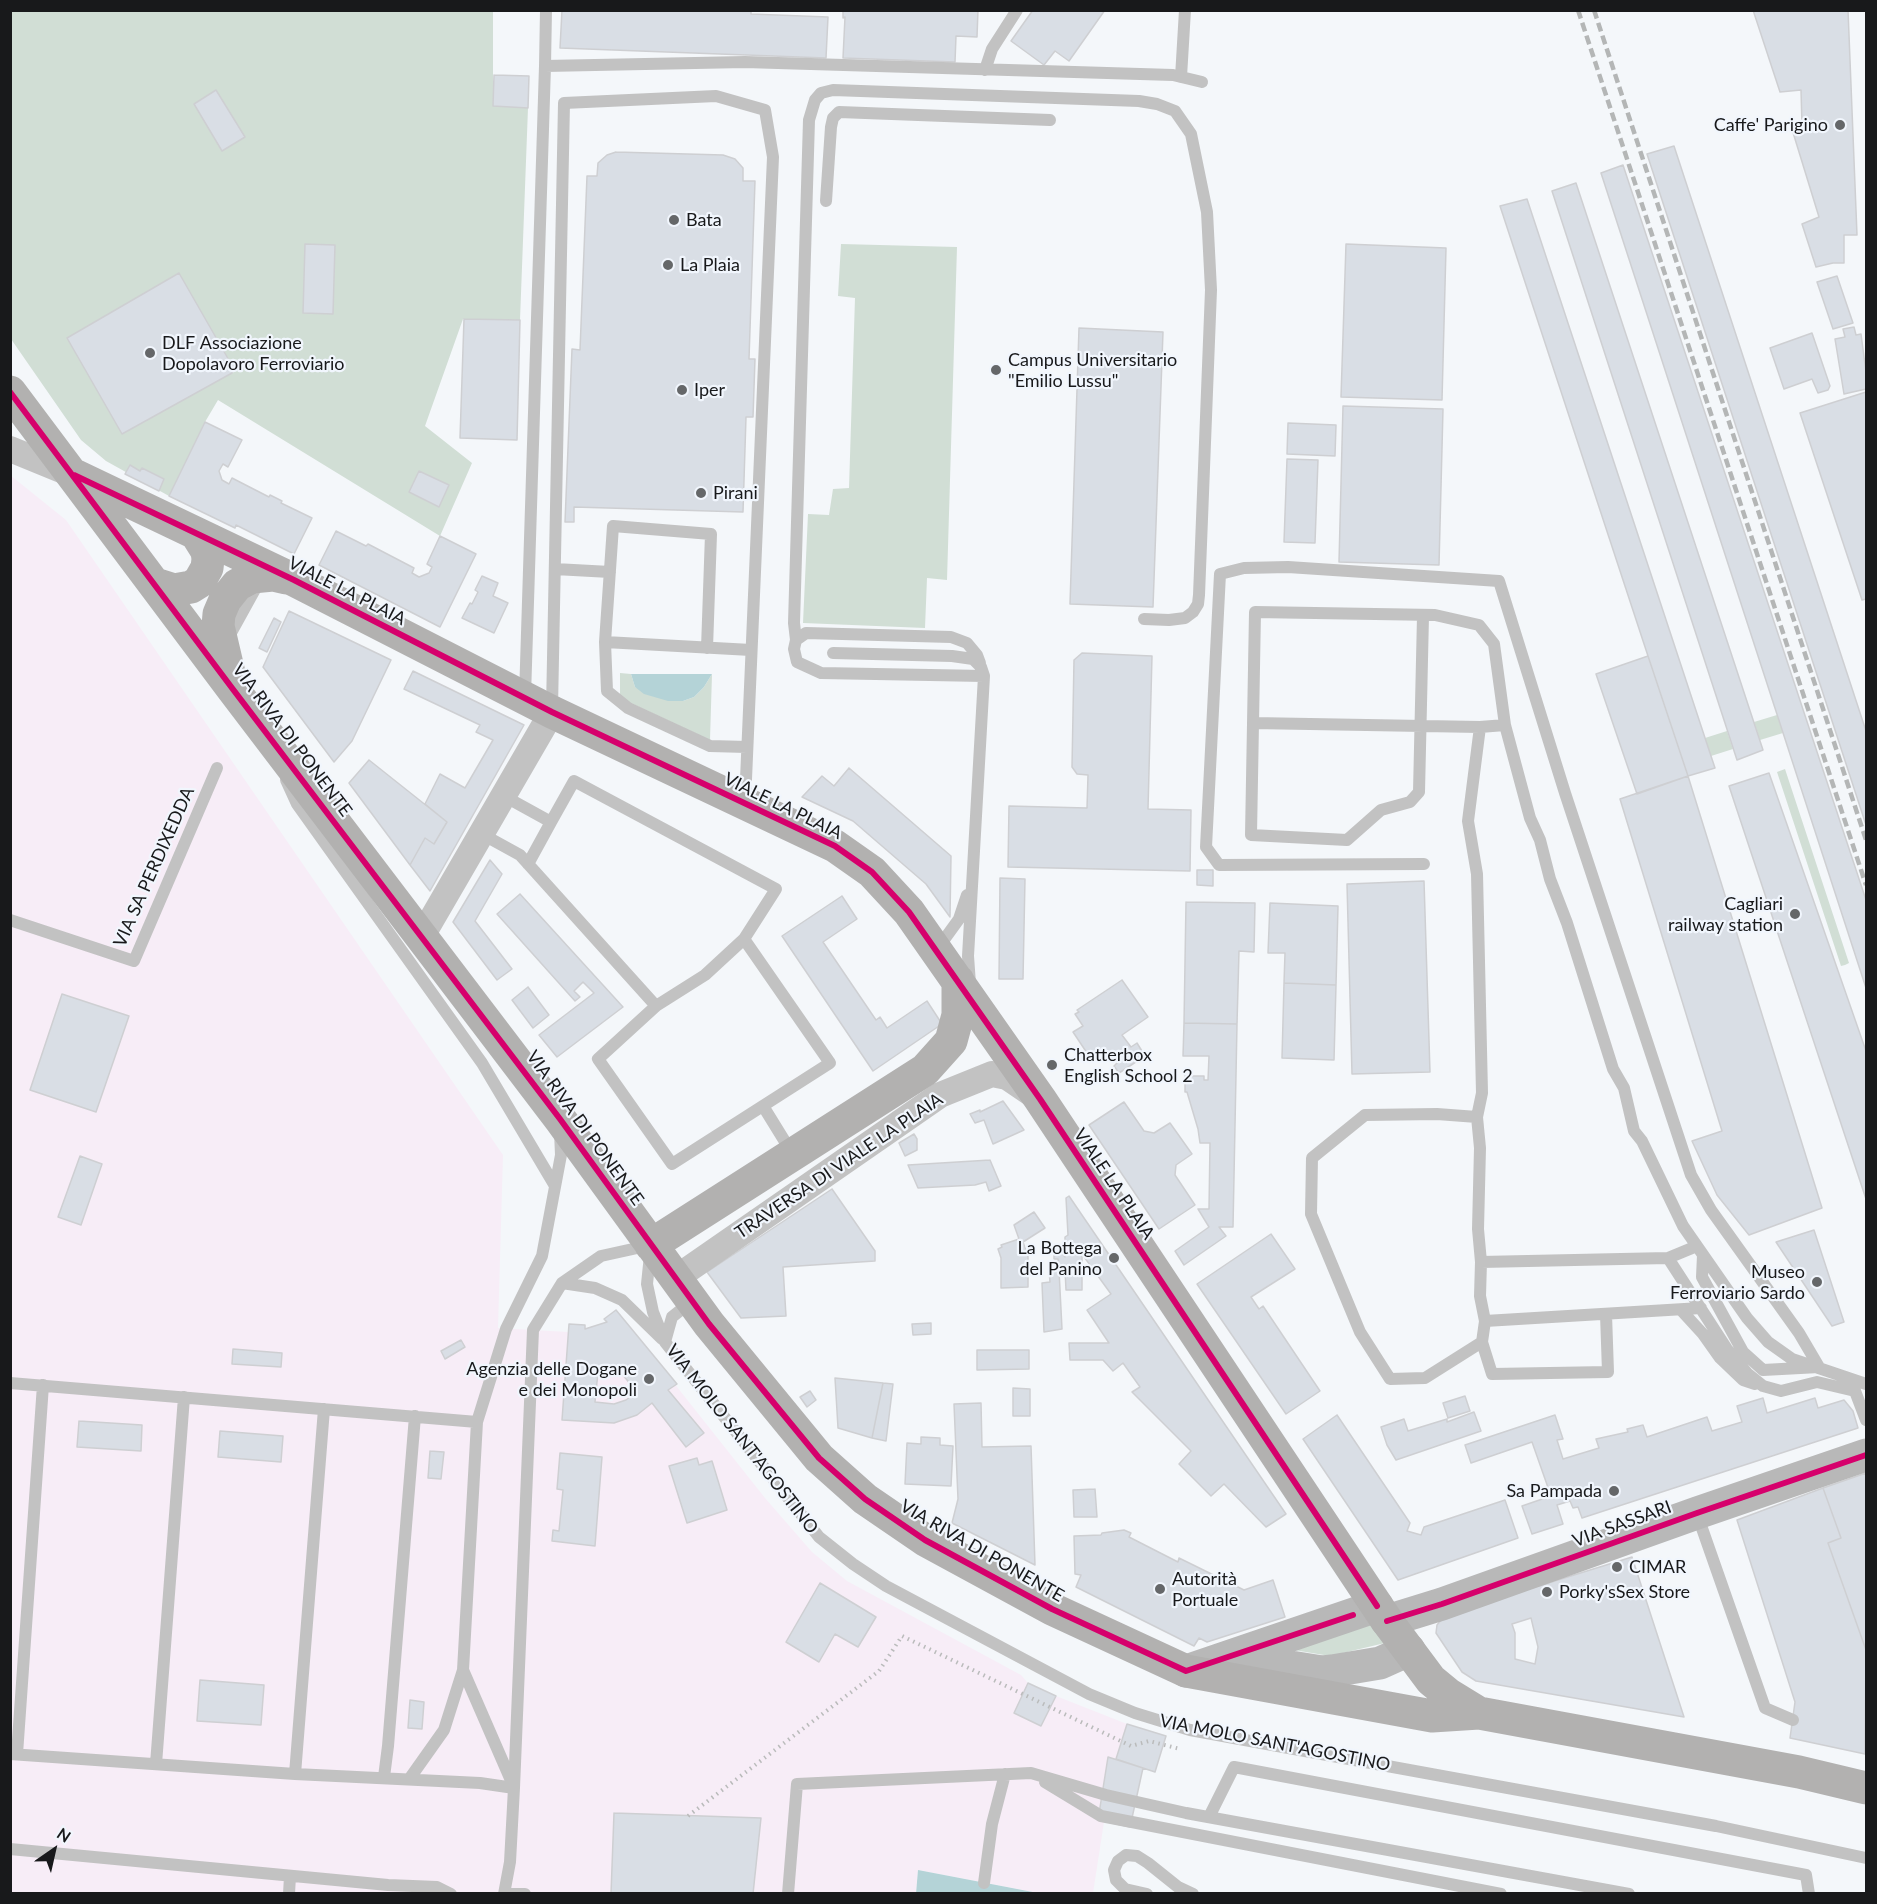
<!DOCTYPE html>
<meta charset="utf-8">
<style>
body{margin:0}
#map{position:relative;width:1877px;height:1904px;overflow:hidden;background:#f4f7fa;font-family:Lato,sans-serif}
canvas{display:block}
.frame{position:absolute;inset:0;border:12px solid #18191b;pointer-events:none}
.north{position:absolute;left:24px;top:1820px;width:60px;height:60px;-webkit-text-stroke:4px #f1f6fd;paint-order:stroke;rotate:34deg;font-size:16px;font-weight:700;line-height:24px;text-align:center;color:#18191b}
.north::after{content:'';display:block;margin:auto;width:21px;height:27px;background:#18191b;clip-path:polygon(50% 0,100% 100%,50% 72%,0 100%)}
</style>
<div id="map">
<canvas width="1877" height="1904"></canvas>
<div class="frame"></div>
<div class="north">N</div>
</div>
<script>
const c = document.querySelector('canvas').getContext('2d');
c.lineJoin = 'round';
function paint(path, color) {
  c.fillStyle = color;
  c.fill(path, 'evenodd');
}
function poly(rows) {
  const path = new Path2D();
  for (const r of rows) {
    path.moveTo(r[0], r[1]);
    for (let i = 2; i < r.length; i += 2) path.lineTo(r[i], r[i + 1]);
  }
  return path;
}
function trace(path, color, width, dash) {
  c.strokeStyle = color;
  c.lineWidth = width;
  c.lineCap = dash ? 'butt' : 'round';
  c.setLineDash(dash || []);
  c.stroke(path);
}
function label(font, color, halo, rows, align = 'center') {
  c.font = font + ' Lato,sans-serif';
  c.lineWidth = 4.5;
  c.setLineDash([]);
  c.textBaseline = 'middle';
  c.strokeStyle = halo;
  c.fillStyle = color;
  for (const [text, x, y, turn = 0] of rows) {
    c.save();
    c.translate(x, y);
    c.rotate((+turn || 0) * Math.PI / 180);
    c.textAlign = isNaN(turn) ? turn : align;
    if (halo) c.strokeText(text, 0, 0);
    c.fillText(text, 0, 0);
    c.restore();
  }
}
paint(poly([
 [10,475,66,520,503,1155,498,1328,568,1332,569,1324,585,1325,586,1329,606,1322,604,1319,616,1310,765,1498,812,1552,847,1581,1021,1675,1028,1683,1056,1696,1127,1724,1166,1736,1155,1772,1143,1768,1130,1827,1104,1822,1093,1893,1038,1893,918,1870,916,1894,11,1893]
]), '#f7edf7');
paint(poly([
 [10,11,493,11,493,106,528,108,520,320,463,319,425,426,472,463,440,536,218,400,205,422,169,496,106,461,81,440,11,339],
 [841,244,957,247,947,580,927,578,925,628,803,623,808,514,829,515,833,489,849,488,855,298,838,296],
 [620,673,631,674,635,687,683,701,694,697,704,687,712,674,710,740,620,698],
 [1777,715,1783,733,1760,740,1754,722],
 [1727,731,1733,749,1711,756,1705,738],
 [1785,769,1849,963,1845,965,1841,966,1777,772],
 [1368,1619,1385,1643,1330,1656,1282,1648]
]), '#d1ded5');
paint(poly([
 [631,674,712,674,704,687,694,697,683,701,668,701,644,694,635,687],
 [918,1870,1038,1893,916,1894]
]), '#b4d3d7');
const building = poly([
 [562,10,751,10,751,14,828,17,826,58,560,48,562,10],
 [843,10,978,10,977,37,956,36,955,62,843,58,845,17,843,18,843,10],
 [1033,10,1105,10,1069,61,1055,51,1044,65,1011,41,1033,10],
 [1753,10,1848,10,1857,235,1844,235,1844,263,1833,263,1816,267,1802,224,1819,217,1791,126,1802,125,1801,90,1780,92,1753,10],
 [494,75,529,76,528,108,493,106,494,75],
 [216,90,245,137,222,151,194,104,216,90],
 [1674,146,1866,731,1866,825,1647,154,1674,146],
 [616,152,723,155,735,159,743,168,743,181,755,181,749,359,755,359,753,417,746,417,743,512,574,507,574,522,565,522,572,349,580,350,587,176,597,176,598,163,607,155,616,152],
 [1623,165,1866,900,1866,988,1601,173,1623,165],
 [1576,183,1763,750,1737,760,1552,191,1576,183],
 [1527,199,1711,756,1715,768,1688,776,1648,656,1500,206,1527,199],
 [305,244,335,245,333,314,303,313,305,244],
 [1346,244,1446,248,1442,400,1341,397,1346,244],
 [179,273,234,369,232,373,122,434,67,338,179,273],
 [1837,276,1853,323,1833,329,1817,282,1837,276],
 [464,319,520,320,517,440,460,438,464,319],
 [1854,327,1856,335,1861,334,1866,372,1866,389,1844,394,1835,339,1845,337,1843,329,1854,327],
 [1079,328,1163,332,1153,607,1070,604,1079,328],
 [1812,333,1830,386,1828,390,1818,393,1812,379,1784,389,1770,348,1812,333],
 [1866,392,1866,599,1862,600,1800,413,1866,392],
 [1343,406,1443,409,1439,565,1339,562,1343,406],
 [205,422,242,440,228,467,223,464,219,471,222,480,229,484,232,478,269,497,270,495,282,501,281,503,312,518,294,554,236,525,235,528,169,496,205,422],
 [1288,423,1336,425,1335,456,1287,454,1288,423],
 [1287,459,1318,460,1315,543,1284,542,1287,459],
 [130,465,140,471,142,468,164,479,159,491,125,474,130,465],
 [419,471,449,485,439,507,409,492,419,471],
 [336,531,366,546,368,544,414,568,412,573,419,577,429,573,432,567,427,564,440,536,476,554,440,627,319,565,336,531],
 [482,576,498,583,493,596,508,603,494,633,462,618,470,603,472,604,478,592,475,590,482,576],
 [289,611,391,660,352,741,334,762,263,667,289,611],
 [274,618,281,622,267,652,259,648,274,618],
 [1082,653,1152,656,1148,809,1191,810,1190,871,1008,867,1009,806,1087,808,1088,775,1077,774,1072,767,1074,660,1082,653],
 [1648,656,1688,776,1637,794,1596,674,1648,656],
 [413,671,524,725,430,891,410,865,425,838,434,844,447,822,425,804,440,774,465,788,493,740,476,732,480,725,404,689,413,671],
 [369,760,447,822,434,844,425,838,410,865,349,783,369,760],
 [849,768,951,856,950,917,926,884,853,821,802,797,822,776,834,786,849,768],
 [1769,773,1866,1051,1866,1199,1729,786,1769,773],
 [1688,776,1822,1208,1749,1235,1717,1195,1692,1141,1722,1131,1620,799,1688,776],
 [490,860,502,874,475,921,512,969,497,980,453,922,490,860],
 [1197,870,1213,870,1213,886,1197,885,1197,870],
 [1000,878,1025,879,1023,979,999,979,1000,878],
 [1424,881,1430,1072,1352,1074,1347,884,1424,881],
 [520,894,623,1007,557,1057,539,1035,594,993,583,982,574,991,580,997,575,1001,497,914,520,894],
 [842,896,857,919,823,942,876,1020,880,1017,887,1028,927,1001,942,1024,873,1071,782,936,842,896],
 [1186,902,1255,903,1254,952,1239,951,1237,1024,1184,1023,1186,902],
 [1270,903,1338,906,1336,985,1284,983,1285,953,1268,953,1270,903],
 [1122,980,1148,1017,1122,1035,1131,1047,1137,1043,1145,1056,1119,1073,1114,1066,1118,1062,1110,1051,1093,1062,1073,1032,1083,1026,1075,1014,1079,1012,1077,1010,1122,980],
 [1284,983,1336,985,1334,1060,1282,1058,1284,983],
 [528,987,549,1015,533,1028,512,1000,528,987],
 [62,994,129,1016,96,1112,30,1090,62,994],
 [1184,1023,1237,1024,1233,1227,1219,1227,1226,1236,1184,1265,1175,1251,1209,1227,1198,1209,1209,1209,1210,1143,1200,1143,1198,1129,1187,1092,1185,1092,1185,1076,1204,1076,1204,1080,1208,1080,1209,1056,1183,1056,1184,1023],
 [1003,1101,1024,1130,993,1144,984,1120,975,1123,970,1114,980,1110,980,1112,1003,1101],
 [1124,1102,1144,1131,1154,1133,1170,1123,1192,1154,1176,1165,1175,1175,1195,1205,1159,1229,1089,1125,1124,1102],
 [914,1134,917,1139,917,1150,905,1156,899,1143,914,1134],
 [80,1156,102,1164,81,1225,58,1217,80,1156],
 [990,1160,1001,1186,989,1191,986,1182,975,1185,918,1188,908,1165,990,1160],
 [832,1189,875,1251,875,1261,783,1267,786,1316,741,1318,707,1272,832,1189],
 [1069,1196,1286,1514,1266,1527,1224,1484,1211,1496,1179,1464,1191,1451,1132,1392,1140,1387,1123,1363,1113,1371,1103,1360,1070,1360,1069,1343,1109,1343,1087,1310,1111,1294,1082,1254,1082,1290,1066,1290,1065,1269,1059,1269,1058,1259,1054,1259,1054,1254,1059,1250,1065,1257,1065,1237,1068,1235,1066,1198,1069,1196],
 [1034,1212,1045,1228,1023,1242,1028,1256,1028,1287,1001,1288,1001,1258,998,1249,1002,1247,1001,1245,1019,1239,1014,1225,1034,1212],
 [1814,1230,1844,1322,1832,1326,1776,1242,1814,1230],
 [1271,1234,1295,1269,1251,1297,1259,1309,1263,1306,1320,1391,1286,1414,1197,1284,1271,1234],
 [1049,1270,1059,1270,1062,1329,1044,1332,1042,1283,1050,1282,1049,1270],
 [616,1310,677,1384,668,1390,704,1433,686,1447,652,1403,637,1415,614,1423,562,1420,569,1324,585,1325,585,1329,607,1322,604,1319,616,1310],
 [617,1368,637,1392,626,1400,614,1404,595,1402,598,1372,606,1373,617,1368],
 [931,1323,931,1334,913,1335,912,1324,931,1323],
 [461,1340,465,1347,445,1359,441,1351,461,1340],
 [233,1349,282,1353,281,1367,232,1364,233,1349],
 [977,1350,1029,1350,1029,1369,977,1370,977,1350],
 [835,1378,883,1383,872,1438,838,1428,835,1378],
 [883,1383,893,1384,886,1441,872,1438,883,1383],
 [1013,1388,1030,1389,1030,1416,1013,1416,1013,1388],
 [810,1391,816,1400,807,1407,800,1397,810,1391],
 [1465,1396,1470,1411,1448,1418,1443,1403,1465,1396],
 [1763,1398,1767,1413,1815,1398,1818,1408,1844,1400,1853,1411,1858,1428,1582,1518,1578,1507,1573,1508,1570,1501,1557,1505,1563,1524,1532,1534,1522,1506,1551,1496,1532,1442,1471,1463,1465,1445,1555,1415,1563,1439,1557,1440,1563,1459,1599,1448,1596,1439,1628,1432,1627,1429,1643,1425,1647,1437,1707,1417,1712,1431,1742,1422,1737,1406,1763,1398],
 [981,1403,982,1447,1031,1446,1035,1565,952,1523,958,1499,954,1404,981,1403],
 [1474,1412,1481,1431,1396,1460,1387,1445,1381,1427,1404,1419,1408,1431,1447,1419,1447,1422,1474,1412],
 [1337,1415,1410,1523,1407,1531,1421,1535,1424,1527,1505,1500,1518,1538,1398,1580,1303,1439,1337,1415],
 [79,1421,142,1425,141,1451,77,1447,79,1421],
 [220,1431,283,1436,281,1462,218,1457,220,1431],
 [921,1437,940,1438,940,1445,953,1446,951,1486,905,1484,907,1443,921,1444,921,1437],
 [430,1451,444,1452,441,1479,428,1478,430,1451],
 [560,1453,602,1457,595,1546,552,1541,553,1530,559,1531,563,1490,557,1489,560,1453],
 [697,1458,699,1465,712,1461,727,1510,687,1523,669,1466,697,1458],
 [1866,1473,1866,1650,1828,1543,1841,1538,1823,1488,1866,1473],
 [1823,1488,1841,1538,1828,1543,1866,1650,1865,1754,1790,1738,1795,1702,1737,1520,1823,1488],
 [1095,1489,1097,1517,1074,1517,1073,1490,1095,1489],
 [1124,1530,1131,1533,1129,1537,1178,1562,1179,1558,1244,1590,1273,1580,1285,1617,1207,1642,1199,1638,1194,1646,1076,1587,1081,1575,1075,1574,1074,1536,1101,1535,1102,1533,1124,1530],
 [1632,1557,1684,1717,1476,1681,1462,1672,1436,1633,1437,1625,1445,1615,1632,1557],
 [1531,1618,1538,1647,1535,1664,1515,1659,1515,1633,1512,1624,1531,1618],
 [820,1583,876,1617,858,1647,835,1634,819,1662,786,1642,820,1583],
 [200,1680,264,1685,261,1725,197,1721,200,1680],
 [1028,1683,1056,1696,1041,1726,1014,1713,1028,1683],
 [410,1700,424,1702,422,1729,408,1728,410,1700],
 [1127,1724,1166,1736,1155,1772,1116,1759,1127,1724],
 [1108,1757,1143,1768,1130,1827,1098,1820,1108,1757],
 [614,1813,761,1818,753,1894,611,1894,614,1813]
]);
paint(building, '#d9dee5');
trace(building, '#cecfd2', 1.5);
trace(poly([
 [688,1816,879,1671,902,1636,1131,1746,1149,1741,1180,1749]
]), '#babbbb', 4, [1.5, 4.5]);
trace(poly([
 [545,66,546,10],
 [985,70,992,49,1017,10],
 [1181,77,1185,10],
 [826,201,831,127,833,118,839,112,1050,120],
 [555,569,610,572],
 [1423,616,1419,792,1410,802,1381,810,1347,840,1251,835,1255,612,1435,615,1479,625,1494,644,1505,725,1530,818,1540,840,1550,879,1567,923,1613,1069,1624,1088,1634,1131,1642,1141,1683,1226,1747,1318,1768,1342,1792,1359,1866,1384],
 [227,640,259,582],
 [796,640,794,623,809,120,815,100,821,93,833,90,1139,101,1157,104,1175,111,1191,134,1207,212,1211,290,1199,595,1198,604,1193,612,1185,618,1169,620,1144,619],
 [605,642,751,650],
 [707,648,711,534,613,526,605,642,607,691,628,708,710,746,747,747],
 [833,653,952,656,973,659,981,667,984,676,968,956,970,984],
 [980,663,977,655,967,643,951,637,806,633,796,640,794,649,797,662,821,673,984,676],
 [525,696,545,66,745,62,1173,75,1202,82],
 [552,708,564,103,716,96,765,110,773,157,745,802],
 [1253,723,1480,727,1505,725],
 [1480,727,1468,821,1477,874,1482,1093,1477,1117,1480,1148,1478,1229,1481,1262,1480,1296,1485,1321,1701,1308],
 [286,780,297,804,482,1063,555,1186],
 [480,833,520,855,656,1006,598,1059,672,1164,830,1063,744,939,776,889,574,781,551,822,502,795],
 [528,864,551,822],
 [1424,864,1219,865,1206,847,1220,574,1244,568,1288,567,1499,581,1565,793,1691,1175,1711,1210,1799,1333,1819,1367,1763,1370,1743,1352,1702,1277,1703,1255],
 [10,920,134,961,217,768],
 [938,948,959,919,967,895],
 [656,1006,705,975,744,939],
 [763,1106,792,1153],
 [1477,1117,1437,1114,1365,1115,1312,1158,1311,1214,1360,1332,1390,1379,1425,1378,1482,1342,1485,1321],
 [1668,1258,1727,1349,1748,1374,1763,1386,1781,1391,1817,1382,1855,1391,1866,1420],
 [1481,1262,1668,1258,1697,1246],
 [562,1283,595,1288,622,1300,662,1339],
 [1681,1310,1703,1334,1720,1358,1743,1380,1755,1384],
 [665,1342,672,1317,682,1309,692,1311],
 [1482,1342,1492,1374,1608,1372,1606,1314],
 [10,1383,477,1422],
 [1697,1514,1765,1708,1793,1720],
 [10,1754,295,1774,480,1783,514,1788],
 [17,1754,43,1385],
 [156,1764,184,1397],
 [295,1774,324,1409],
 [384,1777,388,1746,415,1416],
 [410,1778,444,1730,463,1670],
 [1045,1782,1101,1816,1501,1894],
 [513,1785,463,1670,477,1422,506,1329,542,1256,561,1155,560,1132],
 [1209,1817,1234,1767,1806,1875,1809,1894],
 [10,1849,388,1885,437,1887,451,1894],
 [984,1883,992,1824,1005,1774],
 [289,1894,290,1876],
 [504,1894,510,1862,514,1788,533,1330,562,1283,601,1256,651,1245,647,1284,653,1312,665,1342,819,1537,853,1564,886,1586,1089,1694,1135,1713,1190,1730,1716,1826,1866,1858],
 [510,1894,525,1894],
 [788,1894,797,1784,1031,1773,1106,1795,1186,1813,1629,1894],
 [1147,1894,1125,1889,1116,1880,1114,1870,1118,1861,1126,1855,1137,1856,1148,1863,1178,1887,1193,1894]
]), '#c2c2c2', 12);
trace(poly([
 [10,449,71,474],
 [422,936,552,712],
 [676,1278,940,1095,992,1074,1007,1077,1032,1094]
]), '#c2c2c2', 26);
trace(poly([
 [1387,1621,1442,1604,1697,1513,1866,1455],
 [1235,1658,1322,1672,1332,1671,1380,1663,1409,1650],
 [1186,1671,1377,1606]
]), '#b8b8b8', 33);
trace(poly([
 [10,392,232,688,560,1119,709,1324,819,1458,865,1499,925,1540,1052,1609,1186,1671,1432,1716,1479,1713,1799,1772,1866,1788],
 [76,476,294,580,552,712,835,846,872,872,909,912,1040,1099,1387,1621,1431,1680,1448,1694,1479,1713],
 [155,584,174,590,191,587,199,582,207,568,208,559,207,551,197,535],
 [229,673,218,626,219,614,225,600,237,585,252,577,273,575,286,578],
 [651,1245,925,1070,951,1041,958,1015,958,981]
]), '#b2b1b0', 33);
trace(poly([
 [1578,10,1866,885],
 [1594,10,1866,840]
]), '#b4b6b6', 4.5, [9, 4.5]);
trace(poly([
 [10,392,232,688,560,1119,709,1324,819,1458,865,1499,925,1540,1052,1609,1186,1671,1353,1615],
 [74,475,294,580,552,712,835,846,872,872,909,912,1040,1099,1377,1606],
 [1387,1621,1442,1604,1697,1513,1866,1455]
]), '#d6006c', 6);
for (const [x, y, r, color] of [
 [1840,125,6,"#656769"],
 [674,220,6,"#656769"],
 [668,265,6,"#656769"],
 [150,353,6,"#656769"],
 [996,370,6,"#656769"],
 [682,390,6,"#656769"],
 [701,493,6,"#656769"],
 [1795,914,6,"#656769"],
 [1052,1065,6,"#656769"],
 [1114,1258,6,"#656769"],
 [1817,1282,6,"#656769"],
 [649,1379,6,"#656769"],
 [1614,1491,6,"#656769"],
 [1617,1567,6,"#656769"],
 [1160,1589,6,"#656769"],
 [1547,1592,6,"#656769"]
]) {
  const dot = new Path2D();
  dot.arc(x, y, r, 0, 2 * Math.PI);
  c.fillStyle = color;
  c.fill(dot);
  trace(dot, '#f1f6fd', 2);
}
label('18px', '#18191b', '#f1f6fd', [
 ["Caffe' Parigino",1828,125,"right"],
 ["Bata",686,220],
 ["La Plaia",680,265],
 ["DLF Associazione",162,343],
 ["Dopolavoro Ferroviario",162,364],
 ["Campus Universitario",1008,360],
 ["\"Emilio Lussu\"",1008,381],
 ["Iper",694,390],
 ["Pirani",713,493],
 ["Cagliari",1783,904,"right"],
 ["railway station",1783,925,"right"],
 ["Chatterbox",1064,1055],
 ["English School 2",1064,1076],
 ["La Bottega",1102,1248,"right"],
 ["del Panino",1102,1269,"right"],
 ["Museo",1805,1272,"right"],
 ["Ferroviario Sardo",1805,1293,"right"],
 ["Agenzia delle Dogane",637,1369,"right"],
 ["e dei Monopoli",637,1390,"right"],
 ["Sa Pampada",1602,1491,"right"],
 ["CIMAR",1629,1567],
 ["Autorità",1172,1579],
 ["Portuale",1172,1600],
 ["Porky'sSex Store",1559,1592]
], 'left');
label('18px', '#18191b', '#f1f6fd', [
 ["VIALE LA PLAIA",347,591,27],
 ["VIA RIVA DI PONENTE",292,740,53],
 ["VIALE LA PLAIA",783,806,26],
 ["VIA SA PERDIXEDDA",154,867,-66],
 ["VIA RIVA DI PONENTE",585,1128,54],
 ["TRAVERSA DI VIALE LA PLAIA",839,1166,-34],
 ["VIALE LA PLAIA",1114,1184,56],
 ["VIA MOLO SANT'AGOSTINO",742,1439,52],
 ["VIA SASSARI",1622,1524,-20],
 ["VIA RIVA DI PONENTE",982,1551,30],
 ["VIA MOLO SANT'AGOSTINO",1275,1743,11]
]);
</script>
